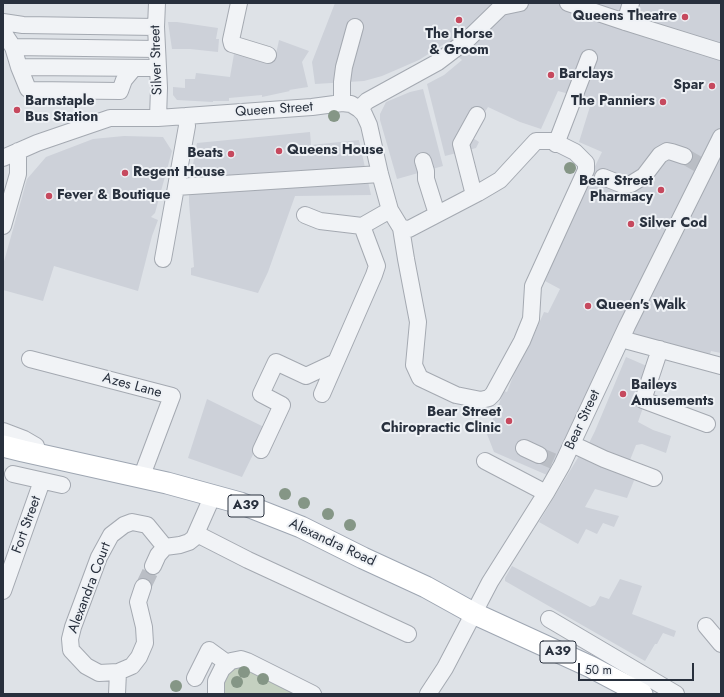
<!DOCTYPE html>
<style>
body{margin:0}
#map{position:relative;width:724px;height:697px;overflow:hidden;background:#dee2e7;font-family:Jost,sans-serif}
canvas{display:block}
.frame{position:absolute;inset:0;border:4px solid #28303d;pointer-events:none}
.scale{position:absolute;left:578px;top:663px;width:116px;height:18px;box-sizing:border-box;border:2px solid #28303d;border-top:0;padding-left:5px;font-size:12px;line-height:14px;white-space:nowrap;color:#28303d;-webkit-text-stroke:3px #eef1f5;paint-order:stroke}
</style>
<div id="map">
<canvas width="724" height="697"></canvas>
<div class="frame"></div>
<div class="scale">50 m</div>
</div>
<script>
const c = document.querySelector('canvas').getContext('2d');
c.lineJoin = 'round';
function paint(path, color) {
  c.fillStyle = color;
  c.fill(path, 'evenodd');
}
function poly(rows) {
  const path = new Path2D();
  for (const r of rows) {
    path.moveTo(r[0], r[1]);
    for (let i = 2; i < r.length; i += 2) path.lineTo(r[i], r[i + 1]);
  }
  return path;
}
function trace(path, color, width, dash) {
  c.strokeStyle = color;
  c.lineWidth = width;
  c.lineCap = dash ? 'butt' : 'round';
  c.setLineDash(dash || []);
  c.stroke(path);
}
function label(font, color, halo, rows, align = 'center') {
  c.font = font + ' Jost,sans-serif';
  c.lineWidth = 4;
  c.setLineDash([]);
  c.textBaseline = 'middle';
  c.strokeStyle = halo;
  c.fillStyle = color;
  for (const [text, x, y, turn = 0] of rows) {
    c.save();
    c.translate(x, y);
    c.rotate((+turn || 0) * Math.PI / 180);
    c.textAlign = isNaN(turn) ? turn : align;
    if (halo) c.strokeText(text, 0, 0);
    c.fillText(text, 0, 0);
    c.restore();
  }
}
paint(poly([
 [335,3,721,3,721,353,711,351,707,363,621,339,562,465,553,461,547,475,494,452,487,434,504,391,507,392,521,356,533,337,544,312,548,313,560,289,545,281,573,211,602,152,579,142,592,100,558,91,541,129,520,122,488,107,470,136,479,142,476,148,445,156,427,84,444,75,462,60,444,44,419,60,382,76,364,81,315,84,312,62],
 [168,22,177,22,218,28,216,39,219,39,218,52,190,49,172,49],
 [279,40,309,51,302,62,308,87,289,90,290,91,262,97,262,95,229,98,229,101,213,101,213,102,177,100,173,95,173,87,185,88,185,79,195,79,196,73,230,77,234,54,275,59],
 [423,89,443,166,397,179,380,120,380,114,386,102,410,92],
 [310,132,311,145,359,140,371,195,295,196,268,272,258,293,191,275,191,268,194,267,189,202,189,186,197,143],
 [124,136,163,137,172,151,155,213,151,217,158,220,152,236,138,291,54,266,43,301,3,290,3,265,27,179,46,157,93,139],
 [626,357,656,370,638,422,653,430,671,436,666,453,642,444,636,445,628,465,587,447,595,431],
 [207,399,266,428,242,477,188,458],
 [582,451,635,478,627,498,595,489,585,507,619,516,614,527,603,523,597,534,586,529,578,544,539,522],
 [512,566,590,607,595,605,600,596,609,599,620,579,642,586,632,614,676,631,674,637,663,633,657,644,655,644,645,661,505,581,505,578]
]), '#cdd1d9');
paint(poly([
 [231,661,313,694,216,694]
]), '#c4d0c0');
trace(poly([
 [684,156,698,164],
 [539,455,553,461],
 [143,587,153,566]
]), '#babec5', 16, [16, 8]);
const minor = poly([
 [157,3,156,27,159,88,158,118],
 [239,3,231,40,232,44,268,55],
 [568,3,625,22,721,52],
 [501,7,520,3],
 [3,22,23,25,156,27],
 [625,22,631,3],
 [3,32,13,47,19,67,28,89,30,90,120,91,124,80,134,68],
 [13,47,157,49],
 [19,67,158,68],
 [342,103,342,82,344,67,355,27],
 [359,109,367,101,438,62,467,40,501,7],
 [556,144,589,58],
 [3,158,37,143,110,118,158,118,312,107,342,103,351,104,359,109,364,114,369,125,380,174,390,210,401,228,406,259,418,322,414,365,420,378,456,395,481,400,489,398,493,394,522,341,531,319,533,286,586,170,586,163,575,152,553,141,536,141,500,180,478,193,409,229,401,228],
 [423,161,426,171,426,179,437,214],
 [603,177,623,185,631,184,644,176,660,155,667,151,672,152,684,156],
 [176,187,380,174],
 [474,195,461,144,477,115],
 [305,215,320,221,362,226,390,210],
 [3,226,18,174,18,151],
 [163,259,187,126,186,116],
 [621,339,721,366],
 [660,349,643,400,707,424],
 [30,359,172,396,141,478],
 [322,394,374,275,377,266,362,226],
 [3,431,24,439,36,446,38,454],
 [572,444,604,459,654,478],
 [524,448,539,455],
 [261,450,282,405,261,394,276,362,306,376,336,362],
 [485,461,546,493],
 [13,474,62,485],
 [197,534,248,560,408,634],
 [165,547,180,545,189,542,194,538,213,495],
 [143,587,138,602,144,627,145,643,139,657,132,666,118,672,99,673,86,666,71,650,70,639,73,627,99,557,111,535,124,525,132,522,147,525,165,547,158,555,153,566],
 [3,591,42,481],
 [549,619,676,694],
 [706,626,721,644],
 [195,678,209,650,227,663],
 [117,694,118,672],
 [216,694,216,681,222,669,231,661,241,659,247,661,313,694],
 [428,694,445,668,490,582,546,493,562,465,627,326,721,137]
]);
const major = poly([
 [3,446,23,451,167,483,240,503,301,527,363,558,426,587,473,613,591,667,642,694]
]);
trace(minor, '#a4a9b1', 18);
trace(major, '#9ea6b2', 23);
trace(minor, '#f1f3f6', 16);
trace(major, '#fff', 21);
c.fillStyle = '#859686';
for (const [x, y] of [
 [334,116],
 [570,168],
 [285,494],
 [304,503],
 [328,514],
 [350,525],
 [244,672],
 [263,679],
 [237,682],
 [176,686]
]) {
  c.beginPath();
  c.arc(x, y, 6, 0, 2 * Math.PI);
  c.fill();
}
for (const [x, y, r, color] of [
 [685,17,4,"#c6495e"],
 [459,20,4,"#c6495e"],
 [551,75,4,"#c6495e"],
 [712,86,4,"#c6495e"],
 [663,102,4,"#c6495e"],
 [17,110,4,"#c6495e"],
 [279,151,4,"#c6495e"],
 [231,154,4,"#c6495e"],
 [125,173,4,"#c6495e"],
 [661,190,4,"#c6495e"],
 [49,196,4,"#c6495e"],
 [631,224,4,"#c6495e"],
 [588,306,4,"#c6495e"],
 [623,394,4,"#c6495e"],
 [509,421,4,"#c6495e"]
]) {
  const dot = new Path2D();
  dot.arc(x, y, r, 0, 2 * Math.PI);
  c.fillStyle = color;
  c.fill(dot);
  trace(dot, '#eef1f5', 1.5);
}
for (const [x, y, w] of [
 [246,506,36],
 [558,652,36]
]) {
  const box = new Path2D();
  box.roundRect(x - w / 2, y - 11, w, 22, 3);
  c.fillStyle = '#eef1f5';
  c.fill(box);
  trace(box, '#28303d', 1);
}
label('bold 13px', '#28303d', null, [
 ["A39",246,506],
 ["A39",558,652]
]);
label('bold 14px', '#28303d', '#eef1f5', [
 ["Queens Theatre",677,17,"right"],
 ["The Horse",459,35,"center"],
 ["& Groom",459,51,"center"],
 ["Barclays",559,75],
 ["Spar",704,86,"right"],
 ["Barnstaple",25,102],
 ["Bus Station",25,118],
 ["The Panniers",655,102,"right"],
 ["Queens House",287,151],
 ["Beats",223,154,"right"],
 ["Regent House",133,173],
 ["Bear Street",653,182,"right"],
 ["Pharmacy",653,198,"right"],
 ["Fever & Boutique",57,196],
 ["Silver Cod",639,224],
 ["Queen's Walk",596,306],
 ["Baileys",631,386],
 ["Amusements",631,402],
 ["Bear Street",501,413,"right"],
 ["Chiropractic Clinic",501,429,"right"]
], 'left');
label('14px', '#28303d', '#eef1f5', [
 ["Silver Street",157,60,-92],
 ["Queen Street",274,110,-4],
 ["Azes Lane",132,386,15],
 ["Bear Street",583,420,-65],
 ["Fort Street",27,525,-70],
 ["Alexandra Road",332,543,25],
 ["Alexandra Court",90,588,-69]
]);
</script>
